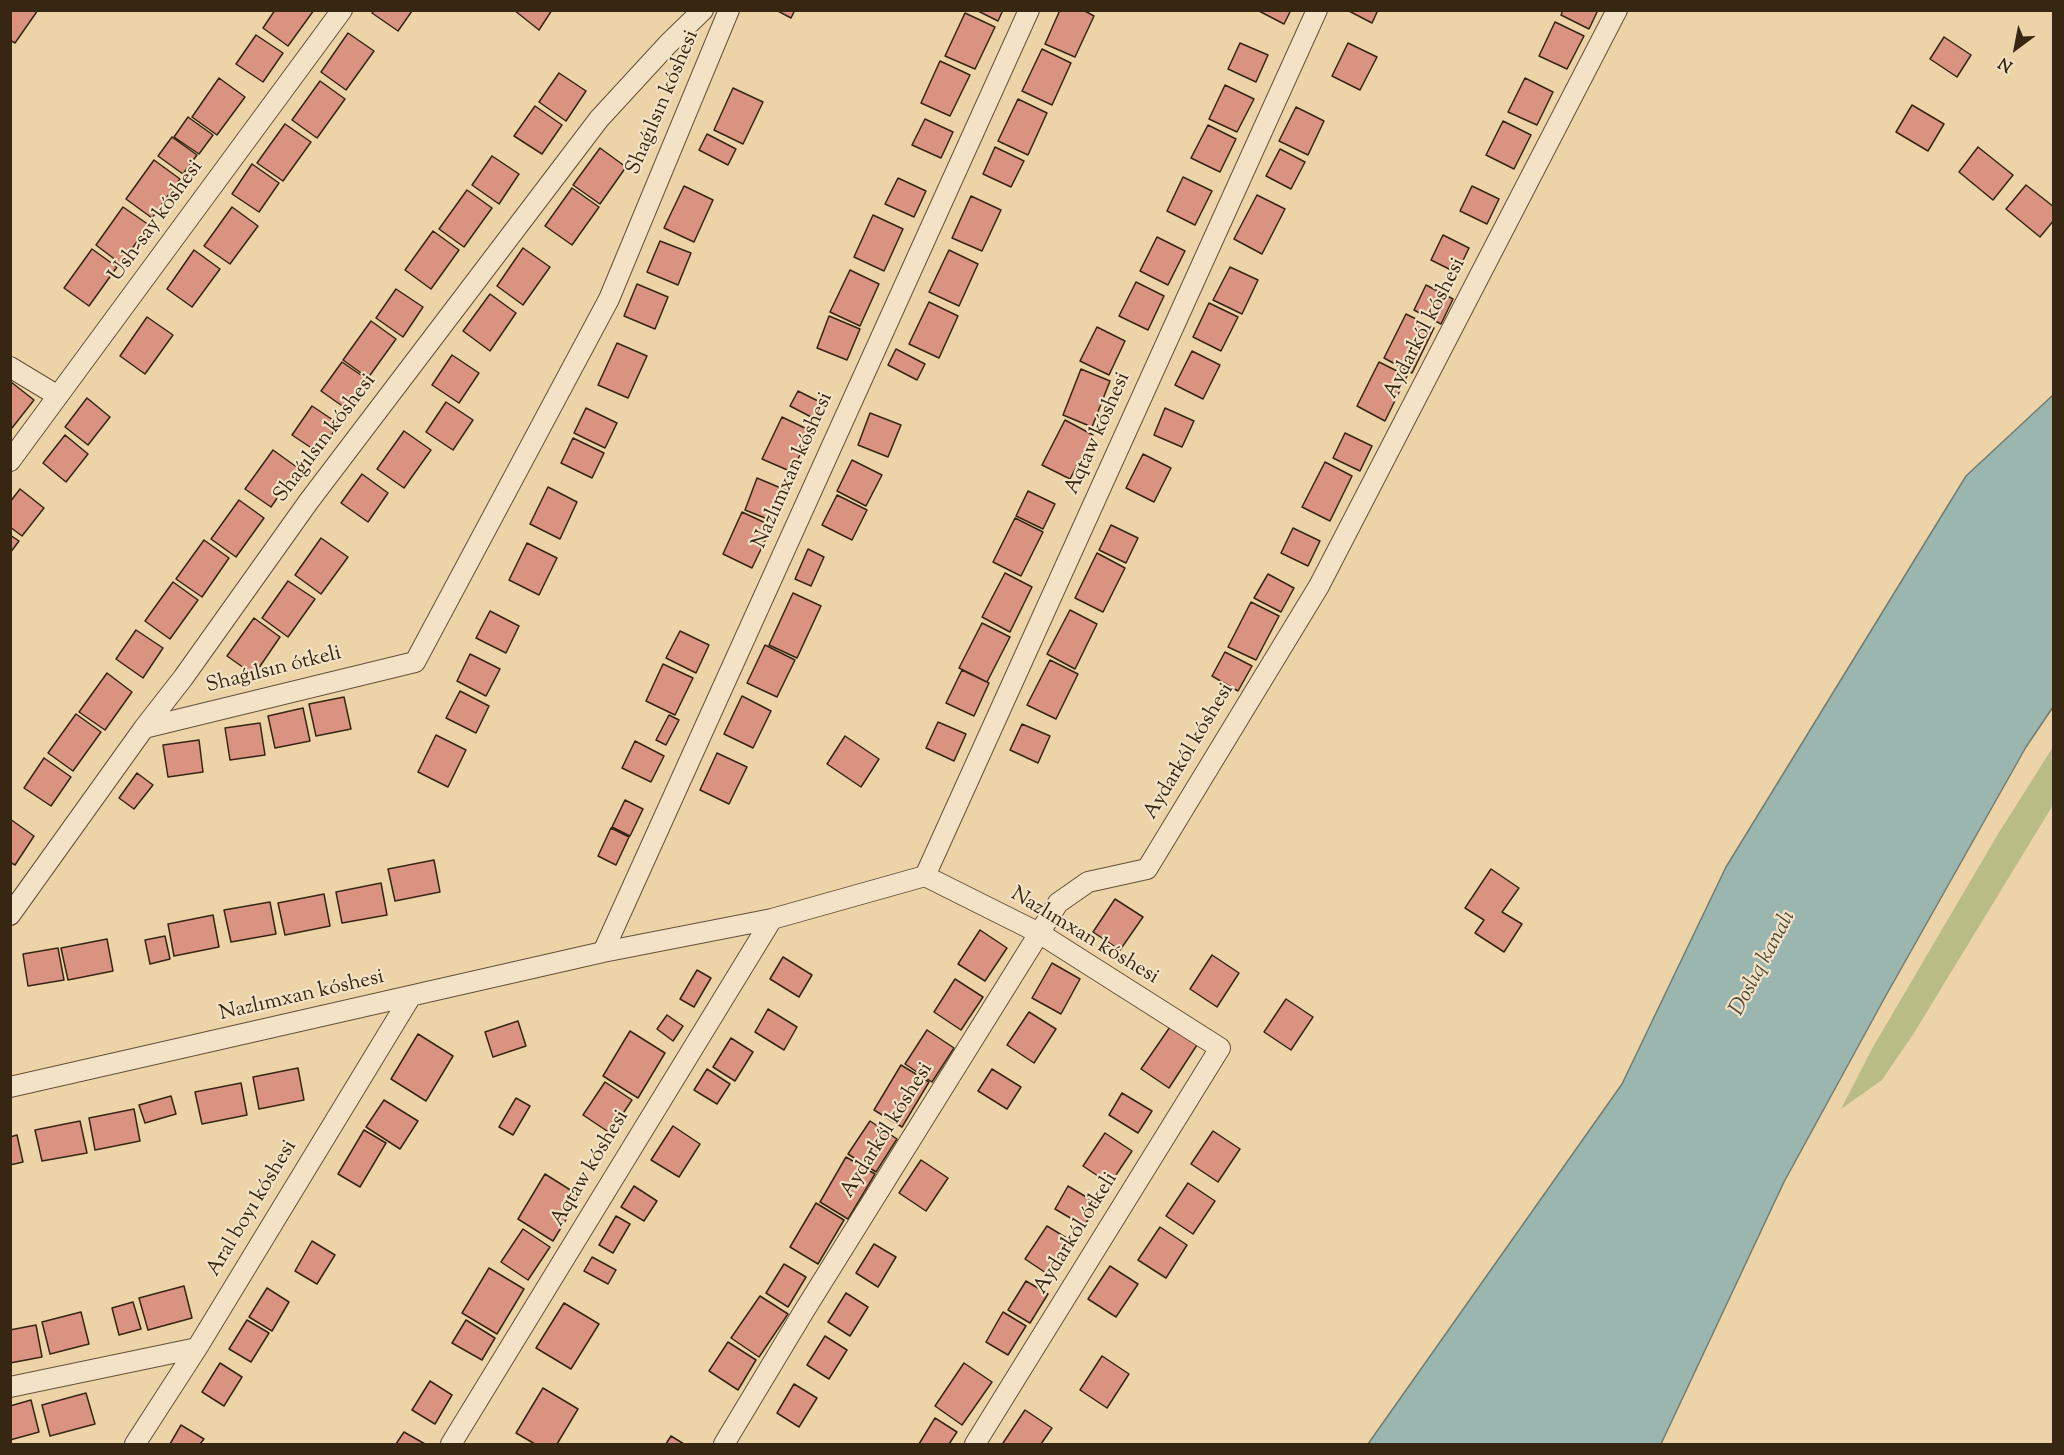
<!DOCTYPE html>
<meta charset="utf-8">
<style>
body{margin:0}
#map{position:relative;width:2064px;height:1455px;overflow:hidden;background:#ecd3a8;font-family:"Sorts Mill Goudy",serif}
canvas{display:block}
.frame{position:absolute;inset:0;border:12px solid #362612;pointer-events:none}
.north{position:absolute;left:1986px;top:18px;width:60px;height:60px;-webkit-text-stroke:4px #f3e2c6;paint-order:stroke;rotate:212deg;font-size:16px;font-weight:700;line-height:24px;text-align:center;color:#362612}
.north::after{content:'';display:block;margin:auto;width:21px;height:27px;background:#362612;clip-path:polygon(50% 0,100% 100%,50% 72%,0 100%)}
</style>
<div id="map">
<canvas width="2064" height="1455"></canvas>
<div class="frame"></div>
<div class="north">N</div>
</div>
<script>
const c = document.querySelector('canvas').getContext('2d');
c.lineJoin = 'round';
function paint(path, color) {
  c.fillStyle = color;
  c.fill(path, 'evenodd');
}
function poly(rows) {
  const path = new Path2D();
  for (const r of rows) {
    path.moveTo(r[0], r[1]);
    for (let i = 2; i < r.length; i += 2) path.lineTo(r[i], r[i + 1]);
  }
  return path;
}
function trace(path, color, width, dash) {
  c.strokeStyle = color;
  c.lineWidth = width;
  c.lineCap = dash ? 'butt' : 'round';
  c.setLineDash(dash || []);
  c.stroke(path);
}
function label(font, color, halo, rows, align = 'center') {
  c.font = font + ' "Sorts Mill Goudy",serif';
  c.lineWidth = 4.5;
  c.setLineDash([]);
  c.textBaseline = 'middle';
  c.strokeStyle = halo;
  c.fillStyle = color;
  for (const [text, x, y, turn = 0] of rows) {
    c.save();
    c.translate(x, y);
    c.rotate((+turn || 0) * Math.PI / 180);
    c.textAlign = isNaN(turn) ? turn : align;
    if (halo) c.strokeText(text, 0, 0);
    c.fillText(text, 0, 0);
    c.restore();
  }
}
paint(poly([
 [2053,747,2053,805,1914,1033,1882,1080,1841,1109,1873,1047,1998,834]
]), '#babc86');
const water = poly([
 [2053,395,2053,707,2026,747,1884,999,1784,1182,1661,1444,1368,1444,1622,1084,1726,867,1966,476,2053,395]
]);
paint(water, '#9ab6af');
trace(water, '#727c70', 1.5);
const building = poly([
 [10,10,38,10,15,43,10,40,10,10],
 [275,10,314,10,288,46,263,28,275,10],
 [374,10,412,10,412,11,398,31,372,13,374,10],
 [514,10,552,10,539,30,514,10],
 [776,10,795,10,791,18,776,10],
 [976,10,1003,10,998,21,976,10],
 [1060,10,1083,10,1094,16,1075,57,1045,44,1060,10],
 [1257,10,1291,10,1284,24,1257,10],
 [1347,10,1378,10,1372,23,1347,10],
 [1563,10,1598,10,1589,29,1561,15,1563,10],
 [965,13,995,27,975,69,945,56,965,13],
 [1555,22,1584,36,1567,69,1539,56,1555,22],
 [348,33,374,51,346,90,321,72,348,33],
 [256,35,283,53,263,82,236,64,256,35],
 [1944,37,1971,55,1957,77,1930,59,1944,37],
 [1240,43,1268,55,1256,82,1228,69,1240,43],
 [1348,43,1377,57,1360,90,1332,76,1348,43],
 [1042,49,1071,63,1052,105,1022,91,1042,49],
 [940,61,970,75,950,116,921,103,940,61],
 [559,73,586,91,566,121,539,102,559,73],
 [219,78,245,97,217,135,192,117,219,78],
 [1525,78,1553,92,1537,125,1508,112,1525,78],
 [320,81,345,99,317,138,292,120,320,81],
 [1225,85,1254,99,1237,132,1209,119,1225,85],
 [733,88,763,102,743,144,714,130,733,88],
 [1018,99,1047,113,1028,155,998,141,1018,99],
 [1912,105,1944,124,1928,151,1896,132,1912,105],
 [535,106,562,125,542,154,514,136,535,106],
 [1296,107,1324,121,1308,155,1279,141,1296,107],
 [188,117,213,135,199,154,174,137,188,117],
 [925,119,953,132,941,158,912,145,925,119],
 [1503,121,1531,135,1514,169,1486,155,1503,121],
 [285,124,311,142,283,181,257,163,285,124],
 [1208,125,1236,139,1220,172,1191,158,1208,125],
 [707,134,736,149,728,165,699,150,707,134],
 [172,137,197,155,183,174,158,156,172,137],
 [995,147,1024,161,1011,187,983,174,995,147],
 [1978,147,2013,175,1993,200,1959,172,1978,147],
 [600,148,626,167,600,204,573,185,600,148],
 [1280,149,1305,162,1291,189,1266,176,1280,149],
 [492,156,519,174,499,204,472,185,492,156],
 [154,160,180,179,152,218,126,199,154,160],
 [252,164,279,183,259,212,232,194,252,164],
 [1183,177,1212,191,1195,225,1167,211,1183,177],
 [898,178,926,191,914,217,885,204,898,178],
 [2026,185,2054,207,2054,220,2040,237,2006,209,2026,185],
 [684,186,713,200,694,242,664,228,684,186],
 [1472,186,1499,199,1487,224,1460,211,1472,186],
 [572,188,599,207,572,245,545,226,572,188],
 [467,190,492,208,464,247,439,229,467,190],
 [1257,195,1285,209,1262,254,1234,239,1257,195],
 [971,196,1001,210,982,251,952,238,971,196],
 [123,207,149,225,121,264,96,245,123,207],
 [232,207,258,226,230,264,204,246,232,207],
 [873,215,903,229,884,271,854,257,873,215],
 [433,231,459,250,431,289,405,270,433,231],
 [1443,235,1469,248,1457,273,1431,260,1443,235],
 [1157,237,1185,251,1168,285,1140,271,1157,237],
 [660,241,691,253,678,285,647,272,660,241],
 [523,248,550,267,523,305,497,286,523,248],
 [92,249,117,267,89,306,64,288,92,249],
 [194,250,220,269,192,307,167,289,194,250],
 [949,250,978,264,959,306,929,292,949,250],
 [1230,267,1258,280,1242,314,1213,300,1230,267],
 [850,270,879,284,860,326,830,312,850,270],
 [1136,282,1164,296,1148,330,1119,316,1136,282],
 [637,284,668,297,655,329,624,316,637,284],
 [1426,285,1453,299,1441,324,1414,310,1426,285],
 [396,289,423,307,403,337,376,318,396,289],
 [490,294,516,313,490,351,463,331,490,294],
 [929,302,958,316,939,358,909,344,929,302],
 [1209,303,1238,317,1221,351,1193,337,1209,303],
 [1406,314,1434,328,1412,373,1384,358,1406,314],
 [829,316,860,329,847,360,817,348,829,316],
 [147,317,173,335,145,374,120,356,147,317],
 [371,321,396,339,368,378,343,360,371,321],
 [1097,327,1125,341,1109,375,1080,361,1097,327],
 [617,343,647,356,628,398,598,385,617,343],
 [896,349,925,364,917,380,888,365,896,349],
 [1192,351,1220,365,1203,399,1175,385,1192,351],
 [452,355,479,373,459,403,432,385,452,355],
 [342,362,368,380,348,410,321,391,342,362],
 [1379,362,1407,376,1385,421,1357,406,1379,362],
 [1081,369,1110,381,1092,427,1063,415,1081,369],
 [11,382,34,400,12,428,10,427,11,382],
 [798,391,826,405,819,421,790,406,798,391],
 [87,398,110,417,88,445,65,427,87,398],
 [446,402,473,420,453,450,426,432,446,402],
 [312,406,339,424,319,453,292,435,312,406],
 [586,408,617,423,605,448,574,433,586,408],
 [1165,408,1194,421,1182,447,1154,435,1165,408],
 [870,413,901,425,888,457,858,445,870,413],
 [782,417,811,431,792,472,762,459,782,417],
 [1065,420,1093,435,1070,479,1042,465,1065,420],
 [404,431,431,450,404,488,377,469,404,431],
 [1345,433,1372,446,1360,471,1333,458,1345,433],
 [65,435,88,454,66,482,43,463,65,435],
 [573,438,604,453,592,478,561,463,573,438],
 [273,450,298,468,271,507,245,489,273,450],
 [1143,454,1171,468,1154,502,1126,488,1143,454],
 [852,460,882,475,866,506,837,491,852,460],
 [1325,462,1352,476,1330,521,1302,507,1325,462],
 [362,474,388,493,368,522,341,503,362,474],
 [757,478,788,491,775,522,745,510,757,478],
 [548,487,577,502,560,539,530,524,548,487],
 [20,489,44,508,22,536,10,527,10,502,20,489],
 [1028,491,1055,504,1043,529,1016,516,1028,491],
 [837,495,867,510,852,540,822,525,837,495],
 [239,500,264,518,236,557,211,539,239,500],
 [742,512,772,526,752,568,723,554,742,512],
 [1015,518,1043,532,1021,576,993,562,1015,518],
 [1111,525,1138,538,1126,563,1099,550,1111,525],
 [1293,528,1320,541,1308,566,1281,553,1293,528],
 [10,535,19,541,10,553,10,535],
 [321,538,348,557,321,594,295,575,321,538],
 [204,540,229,558,202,597,176,579,204,540],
 [527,543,557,558,539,595,509,580,527,543],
 [808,549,824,557,811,586,795,579,808,549],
 [1097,553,1125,568,1103,612,1075,598,1097,553],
 [1005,573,1032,587,1010,632,982,617,1005,573],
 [1268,574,1294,588,1281,612,1254,598,1268,574],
 [288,581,315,599,288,637,262,618,288,581],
 [173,582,198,600,170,639,145,621,173,582],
 [793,593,821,606,797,658,769,645,793,593],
 [1251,602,1279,616,1256,660,1228,647,1251,602],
 [1070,610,1097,624,1075,669,1047,654,1070,610],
 [490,611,519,626,506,653,476,638,490,611],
 [254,618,280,637,254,675,227,656,254,618],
 [982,623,1010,637,987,682,959,668,982,623],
 [136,630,163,648,143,678,116,659,136,630],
 [680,631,709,645,696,673,666,658,680,631],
 [765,645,795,660,777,697,747,683,765,645],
 [1225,652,1252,666,1238,691,1212,676,1225,652],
 [470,654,500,669,486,696,457,681,470,654],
 [1050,660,1078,674,1056,719,1027,705,1050,660],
 [663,664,693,678,675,715,646,701,663,664],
 [962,670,989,683,974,716,946,703,962,670],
 [107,673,132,692,105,730,79,712,107,673],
 [460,691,489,706,476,733,446,718,460,691],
 [742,696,771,711,753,748,724,734,742,696],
 [344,697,351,729,316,736,309,704,344,697],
 [303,708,310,741,275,748,268,716,303,708],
 [76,714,101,732,73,771,48,753,76,714],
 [669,715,679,720,666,745,656,740,669,715],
 [938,722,966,734,954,761,926,748,938,722],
 [260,723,265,755,230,760,225,728,260,723],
 [1022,724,1050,736,1038,763,1010,750,1022,724],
 [436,735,466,750,448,787,418,772,436,735],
 [845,736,879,759,861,787,827,764,845,736],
 [199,740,203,772,168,777,163,745,199,740],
 [635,741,664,756,651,782,622,768,635,741],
 [717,753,747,767,729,804,700,790,717,753],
 [44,758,71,777,51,806,24,788,44,758],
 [137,773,153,785,134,809,119,798,137,773],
 [625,800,643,809,630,836,612,827,625,800],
 [10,819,34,836,15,865,10,862,10,819],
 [611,828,629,837,616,865,598,856,611,828],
 [434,860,440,892,395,901,388,869,434,860],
 [1491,869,1519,888,1502,912,1522,924,1504,952,1475,933,1484,920,1465,908,1491,869],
 [381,883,387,915,342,923,336,892,381,883],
 [324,894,330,926,285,935,278,903,324,894],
 [1115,899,1143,917,1120,950,1093,932,1115,899],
 [270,902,276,934,231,942,224,910,270,902],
 [213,915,219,947,174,956,168,924,213,915],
 [980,930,1007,948,985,981,958,964,980,930],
 [165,936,170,959,150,964,145,940,165,936],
 [107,939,113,971,68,980,61,948,107,939],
 [58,948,64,980,28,986,23,954,58,948],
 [1212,955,1239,973,1217,1007,1190,989,1212,955],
 [783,957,812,975,799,997,770,979,783,957],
 [1052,963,1080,979,1061,1014,1032,998,1052,963],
 [697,970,711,978,694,1007,680,999,697,970],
 [955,979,983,997,961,1030,934,1012,955,979],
 [1286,999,1313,1017,1291,1050,1264,1032,1286,999],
 [768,1009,797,1027,784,1050,755,1032,768,1009],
 [1029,1012,1056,1029,1034,1063,1007,1045,1029,1012],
 [667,1015,683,1026,673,1041,657,1029,667,1015],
 [518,1021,526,1046,493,1057,485,1032,518,1021],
 [1170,1027,1197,1045,1169,1088,1141,1069,1170,1027],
 [927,1030,954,1048,932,1082,905,1064,927,1030],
 [630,1031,665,1053,638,1098,603,1076,630,1031],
 [418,1034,453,1056,426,1101,391,1079,418,1034],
 [731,1038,753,1052,735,1081,713,1067,731,1038],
 [901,1065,929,1082,902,1127,874,1110,901,1065],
 [298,1068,304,1100,259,1109,253,1077,298,1068],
 [707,1069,730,1084,717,1104,694,1090,707,1069],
 [992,1069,1021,1087,1007,1109,978,1091,992,1069],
 [605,1082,632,1100,610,1133,583,1115,605,1082],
 [241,1083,247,1115,202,1124,195,1092,241,1083],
 [1122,1093,1152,1111,1138,1133,1109,1115,1122,1093],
 [171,1096,176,1114,145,1123,139,1105,171,1096],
 [516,1098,530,1106,513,1135,499,1127,516,1098],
 [384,1100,418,1121,400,1149,366,1127,384,1100],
 [134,1109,140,1141,95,1150,89,1118,134,1109],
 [80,1121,87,1153,42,1161,35,1130,80,1121],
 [870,1121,897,1139,876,1172,848,1154,870,1121],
 [673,1126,700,1144,679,1177,651,1160,673,1126],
 [364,1130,386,1143,360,1187,338,1174,364,1130],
 [1213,1131,1240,1149,1218,1182,1191,1164,1213,1131],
 [1105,1133,1132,1151,1110,1184,1083,1166,1105,1133],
 [17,1135,23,1162,10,1165,10,1137,17,1135],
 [846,1157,875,1174,848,1219,820,1202,846,1157],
 [921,1160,948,1178,926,1211,899,1193,921,1160],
 [545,1174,580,1196,553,1241,518,1219,545,1174],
 [1188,1183,1215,1201,1193,1234,1166,1216,1188,1183],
 [634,1186,657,1201,644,1221,621,1207,634,1186],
 [1068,1186,1098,1204,1084,1226,1055,1209,1068,1186],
 [816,1203,844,1220,818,1264,790,1247,816,1203],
 [616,1216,630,1224,613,1253,599,1245,616,1216],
 [1047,1226,1075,1243,1052,1277,1025,1259,1047,1226],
 [1160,1227,1187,1245,1166,1278,1138,1260,1160,1227],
 [523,1229,550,1247,528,1280,501,1262,523,1229],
 [312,1241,335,1255,317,1284,295,1271,312,1241],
 [874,1244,896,1257,878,1287,856,1273,874,1244],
 [592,1257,616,1270,608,1284,584,1271,592,1257],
 [784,1264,806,1277,788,1307,766,1293,784,1264],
 [1110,1266,1138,1284,1116,1317,1088,1299,1110,1266],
 [489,1268,524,1289,497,1334,462,1313,489,1268],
 [1026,1281,1048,1294,1030,1323,1008,1310,1026,1281],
 [184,1286,192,1318,148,1330,139,1298,184,1286],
 [267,1288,289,1302,272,1331,249,1317,267,1288],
 [846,1293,868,1307,850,1336,828,1322,846,1293],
 [760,1296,788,1314,759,1357,731,1338,760,1296],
 [133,1302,141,1329,119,1335,112,1308,133,1302],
 [564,1303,599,1324,571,1369,536,1348,564,1303],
 [81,1312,89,1344,50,1354,42,1322,81,1312],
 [1003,1312,1026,1326,1008,1355,986,1342,1003,1312],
 [247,1320,269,1333,251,1362,229,1349,247,1320],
 [466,1320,495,1338,482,1360,452,1343,466,1320],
 [36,1325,42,1357,10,1363,10,1330,36,1325],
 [825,1336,847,1350,829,1379,807,1365,825,1336],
 [728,1342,756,1360,738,1390,709,1371,728,1342],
 [1102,1356,1129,1374,1107,1408,1080,1390,1102,1356],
 [220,1363,242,1377,224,1406,202,1392,220,1363],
 [964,1363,992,1382,962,1425,935,1406,964,1363],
 [430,1381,452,1395,435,1424,412,1410,430,1381],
 [794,1384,817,1398,799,1427,777,1413,794,1384],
 [543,1388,578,1409,557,1444,535,1444,516,1433,543,1388],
 [86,1393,95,1424,50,1436,42,1405,86,1393],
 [31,1400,39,1432,10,1440,10,1406,31,1400],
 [1025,1410,1052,1428,1041,1444,1005,1444,1003,1443,1025,1410],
 [935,1418,957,1432,949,1444,919,1444,935,1418],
 [181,1425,204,1439,200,1444,170,1444,181,1425],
 [404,1432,425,1444,396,1444,404,1432],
 [671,1436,684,1444,666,1444,671,1436]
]);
paint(building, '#da9380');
trace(building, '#362612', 1.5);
const street = poly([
 [10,367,58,396],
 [10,461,342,10],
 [144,728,415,662,609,299,729,10],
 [925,876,1317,10],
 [10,915,144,728,183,678,309,501,599,119,668,44,703,10],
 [603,952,1029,10],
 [10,1087,603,952,772,919,925,876,1039,933,1220,1048,975,1444],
 [10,1387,197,1348],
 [135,1444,197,1348,411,996],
 [451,1444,772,919],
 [724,1444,804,1311,1058,903,1088,882,1147,869,1319,586,1617,10]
]);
trace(street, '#645138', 22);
trace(street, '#f3e2c6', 20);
label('21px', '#362612', '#f3e2c6', [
 ["Shaǵılsın kóshesi",664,103,-67],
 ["Ush-say kóshesi",157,222,-54],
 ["Aydarkól kóshesi",1426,329,-63],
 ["Aqtaw kóshesi",1099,434,-66],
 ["Shaǵılsın kóshesi",326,439,-53],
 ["Nazlımxan kóshesi",794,471,-66],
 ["Shaǵılsın ótkeli",274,671,-14],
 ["Aydarkól kóshesi",1190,752,-59],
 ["Nazlımxan kóshesi",1084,937,31],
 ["Nazlımxan kóshesi",302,997,-13],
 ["Aydarkól kóshesi",888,1131,-58],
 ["Aqtaw kóshesi",591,1169,-59],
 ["Aral boyı kóshesi",253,1209,-59],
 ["Aydarkól ótkeli",1077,1234,-58]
]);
label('italic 22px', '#4f4a39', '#f3e2c6', [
 ["Doslıq kanalı",1764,964,-62]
]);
</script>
